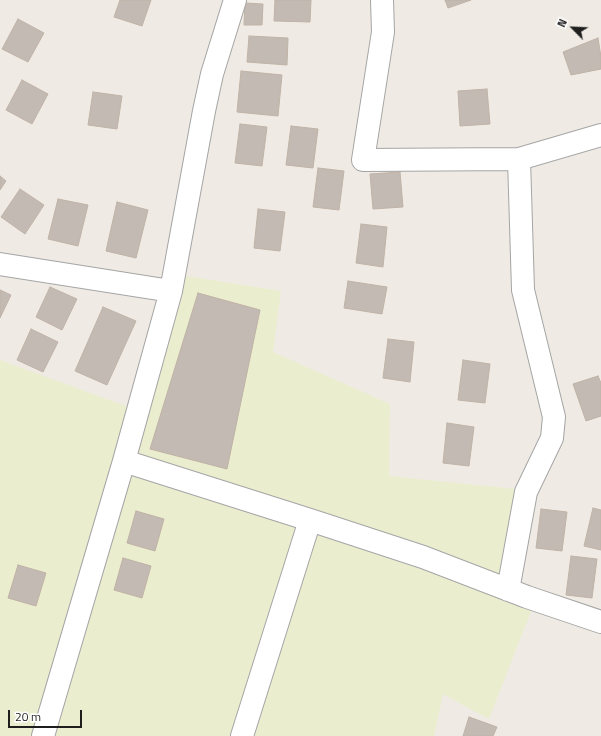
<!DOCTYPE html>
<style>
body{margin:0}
#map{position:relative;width:601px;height:736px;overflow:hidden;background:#efebe4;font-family:"Titillium Web",sans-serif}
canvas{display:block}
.north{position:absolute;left:553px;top:8px;width:40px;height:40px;-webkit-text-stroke:3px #fff;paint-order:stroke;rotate:294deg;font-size:11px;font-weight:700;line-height:16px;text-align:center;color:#1e1e1e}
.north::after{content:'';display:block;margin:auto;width:14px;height:18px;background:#1e1e1e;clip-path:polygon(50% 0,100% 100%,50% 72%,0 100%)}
.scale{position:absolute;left:8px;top:710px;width:74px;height:18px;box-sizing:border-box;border:2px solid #1e1e1e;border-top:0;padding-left:5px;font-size:12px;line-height:14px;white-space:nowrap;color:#1e1e1e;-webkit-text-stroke:3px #fff;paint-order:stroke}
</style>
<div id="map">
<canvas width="601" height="736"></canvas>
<div class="north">N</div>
<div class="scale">20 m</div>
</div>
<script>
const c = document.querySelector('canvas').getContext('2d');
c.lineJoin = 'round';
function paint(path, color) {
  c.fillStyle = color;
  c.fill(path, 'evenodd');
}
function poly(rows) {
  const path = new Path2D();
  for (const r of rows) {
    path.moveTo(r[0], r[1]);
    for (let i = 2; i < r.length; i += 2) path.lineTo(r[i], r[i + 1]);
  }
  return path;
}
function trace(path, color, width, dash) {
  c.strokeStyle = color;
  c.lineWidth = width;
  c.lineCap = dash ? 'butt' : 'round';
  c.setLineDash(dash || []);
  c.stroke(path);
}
paint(poly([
 [174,274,281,291,273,352,390,404,389,476,516,489,513,602,532,609,489,719,443,694,434,736,54,736],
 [0,360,137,410,35,736,0,736]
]), '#ebedcf');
const building = poly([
 [120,0,151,0,142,26,114,17,120,0],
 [275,0,311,0,310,22,274,21,275,0],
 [445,0,471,0,448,8,445,0],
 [245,3,263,4,262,25,244,25,245,3],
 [18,19,44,33,28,62,2,49,18,19],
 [249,36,288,38,287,65,247,62,249,36],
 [598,38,601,57,601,69,571,75,563,52,598,38],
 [241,71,282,75,278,116,237,112,241,71],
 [22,80,48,94,32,124,6,110,22,80],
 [487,89,490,124,460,126,458,91,487,89],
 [93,92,122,96,117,129,88,125,93,92],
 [240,124,267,127,262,166,235,163,240,124],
 [291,126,318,129,313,168,286,165,291,126],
 [318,168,344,171,339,210,313,207,318,168],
 [400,172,403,207,373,209,370,174,400,172],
 [0,176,6,181,0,190,0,176],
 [20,189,44,205,25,234,1,217,20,189],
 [58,199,88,205,78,246,48,239,58,199],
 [117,202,148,210,136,258,106,251,117,202],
 [258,209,285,212,280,251,254,248,258,209],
 [361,224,387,227,383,267,356,263,361,224],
 [348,281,387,287,382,314,344,308,348,281],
 [50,287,77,299,62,330,36,317,50,287],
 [0,290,11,295,0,318,0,290],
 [198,293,260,310,227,469,150,449,198,293],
 [103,307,136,321,107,385,75,371,103,307],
 [31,329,58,342,43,372,17,360,31,329],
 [388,339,414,342,410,382,383,378,388,339],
 [463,360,490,364,485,403,458,400,463,360],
 [598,376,601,383,601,416,586,421,573,384,598,376],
 [447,423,474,427,469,466,443,463,447,423],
 [593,508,601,510,601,550,584,546,593,508],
 [541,509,567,512,562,551,536,548,541,509],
 [136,511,164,519,155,551,127,543,136,511],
 [571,556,597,559,592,598,566,595,571,556],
 [123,558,151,566,142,598,114,590,123,558],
 [18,565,46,573,36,606,8,598,18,565],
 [469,717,497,727,493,736,463,736,469,717]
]);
paint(building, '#c3bbb3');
trace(building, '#c0b2a6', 1);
const minor = poly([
 [382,0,383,32,363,160,519,159,601,135],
 [0,264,171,291],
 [124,461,310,520,423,557,527,597,601,622],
 [508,590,526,492,552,438,554,417,523,290,519,159],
 [43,736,124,461,171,291,204,111,212,74,235,0],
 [242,736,310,520]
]);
trace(minor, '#a5a5a5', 24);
trace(minor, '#fff', 22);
</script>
